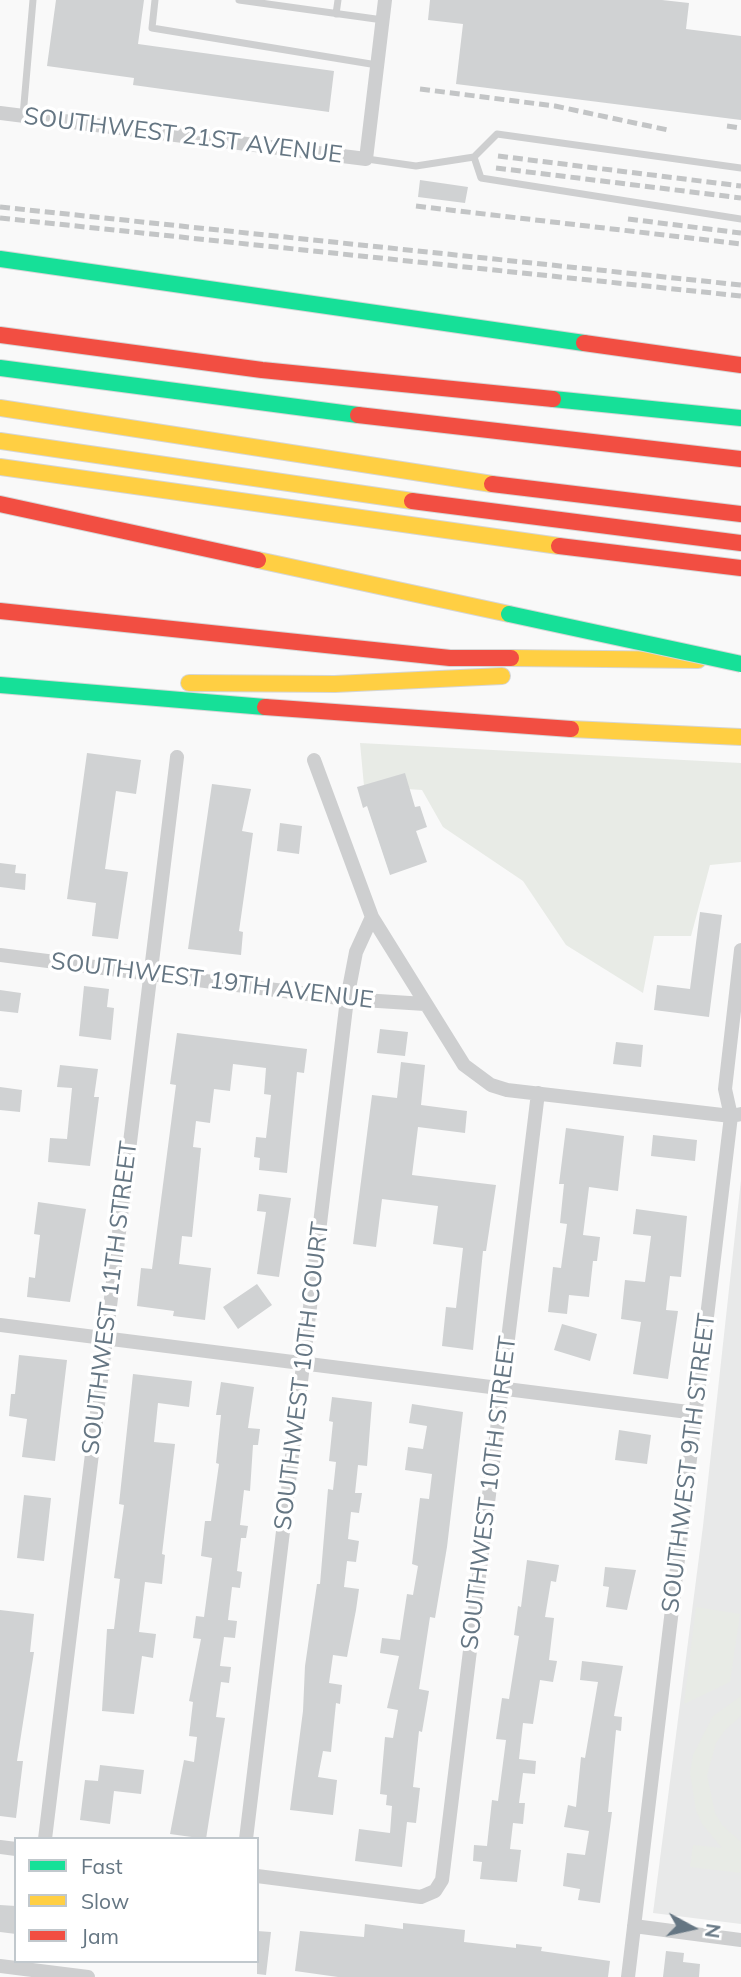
<!DOCTYPE html>
<style>
body{margin:0}
#map{position:relative;width:741px;height:1977px;overflow:hidden;background:#f9f9f9;font-family:Mulish,sans-serif}
canvas{display:block}
.legend{position:absolute;left:14px;top:1837px;width:245px;height:126px;box-sizing:border-box;background:#fff;border:2px solid #c1c8cd;margin:0;padding:9px 12px;list-style:none;font-size:21px;color:#657683}
.legend li{display:flex;align-items:center;gap:14px;height:35px}
.legend b{width:35px;border:2px solid #c1c8cd}
.north{position:absolute;left:657px;top:1893px;width:70px;height:70px;-webkit-text-stroke:5px #fff;paint-order:stroke;rotate:98deg;font-size:19px;font-weight:700;line-height:28px;text-align:center;color:#657683}
.north::after{content:'';display:block;margin:auto;width:24px;height:32px;background:#657683;clip-path:polygon(50% 0,100% 100%,50% 72%,0 100%)}
</style>
<div id="map">
<canvas width="741" height="1977"></canvas>
<ul class="legend">
<li><b style="height:9px;background:#16e098"></b>Fast</li>
<li><b style="height:9px;background:#ffcf43"></b>Slow</li>
<li><b style="height:9px;background:#f24e42"></b>Jam</li>
</ul>
<div class="north">N</div>
</div>
<script>
const c = document.querySelector('canvas').getContext('2d');
c.lineJoin = 'round';
function paint(path, color) {
  c.fillStyle = color;
  c.fill(path, 'evenodd');
}
function poly(rows) {
  const path = new Path2D();
  for (const r of rows) {
    path.moveTo(r[0], r[1]);
    for (let i = 2; i < r.length; i += 2) path.lineTo(r[i], r[i + 1]);
  }
  return path;
}
function trace(path, color, width, dash) {
  c.strokeStyle = color;
  c.lineWidth = width;
  c.lineCap = dash ? 'butt' : 'round';
  c.setLineDash(dash || []);
  c.stroke(path);
}
function label(font, color, halo, rows, align = 'center') {
  c.font = font + ' Mulish,sans-serif';
  c.lineWidth = 7;
  c.setLineDash([]);
  c.textBaseline = 'middle';
  c.strokeStyle = halo;
  c.fillStyle = color;
  for (const [text, x, y, turn = 0] of rows) {
    c.save();
    c.translate(x, y);
    c.rotate((+turn || 0) * Math.PI / 180);
    c.textAlign = isNaN(turn) ? turn : align;
    if (halo) c.strokeText(text, 0, 0);
    c.fillText(text, 0, 0);
    c.restore();
  }
}
paint(poly([
 [741,1180,741,1924,653,1913,703,1526]
]), '#e8e9e9');
paint(poly([
 [360,743,741,763,741,862,710,865,691,936,654,936,643,993,566,945,523,881,443,827,422,790,364,786],
 [696,1607,740,1614,730,1682,684,1704],
 [741,1696,741,1716,725,1730,716,1743,707,1775,715,1813,722,1825,741,1842,741,1873,690,1867,693,1845,722,1848,702,1824,696,1810,690,1773,693,1755,713,1716]
]), '#e8ebe6');
paint(poly([
 [56,0,144,0,138,44,334,71,329,112,133,85,134,78,47,66],
 [430,0,662,0,689,3,686,29,741,36,741,120,456,84,463,24,428,20],
 [420,180,468,187,465,203,418,197],
 [87,753,141,760,136,794,116,791,105,869,128,872,118,939,92,936,96,903,67,899],
 [405,773,415,807,420,806,427,827,416,831,427,862,390,875,367,806,363,808,357,787],
 [212,784,251,789,242,831,253,833,239,931,243,932,241,955,188,949],
 [280,823,302,826,299,854,277,851],
 [0,863,16,865,15,873,26,874,25,890,0,887],
 [700,912,722,915,709,1017,654,1010,657,985,690,989],
 [84,986,109,989,107,1007,114,1008,111,1040,79,1036],
 [0,990,21,993,18,1013,0,1011],
 [380,1029,408,1032,405,1056,377,1053],
 [177,1033,307,1049,304,1073,297,1072,287,1173,259,1170,260,1158,254,1157,256,1137,266,1138,271,1095,264,1094,266,1068,233,1064,230,1091,214,1089,210,1123,196,1121,193,1147,201,1148,192,1237,182,1236,179,1264,211,1268,205,1320,173,1316,174,1311,137,1306,141,1268,152,1269,176,1085,170,1084],
 [616,1042,643,1045,641,1067,613,1064],
 [401,1062,425,1065,421,1105,467,1111,465,1133,418,1127,412,1175,496,1185,486,1251,483,1251,473,1350,442,1346,446,1307,456,1308,463,1248,433,1244,438,1206,382,1199,376,1247,353,1244,372,1095,397,1098],
 [60,1065,98,1069,94,1097,99,1097,90,1166,48,1162,50,1138,67,1139,72,1088,57,1087],
 [0,1087,22,1090,20,1112,0,1110],
 [566,1128,624,1136,618,1191,589,1187,583,1235,600,1237,597,1261,593,1261,589,1297,569,1295,567,1314,548,1312,553,1267,561,1268,567,1224,560,1223,564,1184,559,1184],
 [653,1135,697,1140,695,1161,651,1156],
 [259,1194,291,1198,279,1277,257,1274,266,1212,257,1211],
 [38,1202,86,1209,70,1302,27,1297,29,1277,35,1278,40,1235,34,1234],
 [636,1209,687,1216,681,1277,670,1276,666,1310,678,1311,668,1379,633,1374,641,1322,621,1319,625,1280,645,1282,651,1236,633,1234],
 [257,1284,272,1305,238,1329,223,1307],
 [562,1324,597,1334,590,1361,554,1350],
 [19,1355,67,1360,55,1461,22,1457,27,1419,9,1416,11,1394,15,1394],
 [133,1374,192,1381,189,1407,158,1403,154,1442,175,1444,162,1554,165,1555,162,1584,145,1582,139,1632,156,1634,153,1658,142,1656,134,1714,102,1711,107,1629,114,1629,120,1579,114,1578,124,1505,119,1504],
 [221,1382,254,1387,248,1428,260,1429,258,1445,253,1445,250,1491,244,1490,240,1525,248,1526,246,1538,241,1538,237,1571,242,1572,240,1588,232,1587,228,1620,237,1621,235,1638,224,1637,220,1666,231,1667,229,1683,221,1682,216,1717,225,1718,206,1839,170,1834,184,1760,194,1762,197,1737,189,1736,193,1702,189,1701,201,1639,193,1638,196,1616,204,1617,212,1558,201,1556,205,1521,211,1521,219,1464,216,1463,221,1415,216,1415],
 [332,1397,372,1402,367,1466,358,1465,355,1493,362,1493,359,1513,351,1512,348,1539,359,1541,356,1562,347,1561,344,1587,359,1589,356,1610,347,1657,333,1655,329,1683,342,1685,340,1704,336,1703,331,1752,323,1751,318,1777,337,1780,333,1815,290,1810,303,1711,305,1666,317,1584,320,1584,328,1489,333,1490,336,1462,329,1461,333,1422,329,1421],
 [412,1404,463,1412,447,1547,435,1618,430,1617,419,1689,429,1691,422,1732,419,1731,413,1787,420,1788,416,1823,407,1822,402,1867,355,1861,359,1829,390,1833,392,1806,386,1805,387,1795,380,1794,385,1737,393,1738,398,1710,387,1708,399,1656,380,1653,382,1638,400,1640,407,1594,413,1595,418,1566,412,1564,420,1498,429,1499,432,1474,405,1470,408,1447,423,1449,427,1426,409,1423],
 [619,1430,651,1435,647,1464,615,1460],
 [24,1495,51,1498,44,1561,17,1558],
 [527,1560,559,1565,556,1582,551,1581,545,1617,554,1618,549,1660,557,1661,553,1682,540,1680,533,1724,523,1723,519,1759,536,1761,535,1774,523,1773,519,1803,525,1803,523,1824,513,1823,510,1849,521,1850,517,1882,480,1879,482,1862,473,1861,474,1845,487,1846,492,1800,498,1801,506,1740,496,1739,502,1698,509,1699,519,1636,514,1635,518,1606,521,1607],
 [605,1567,636,1570,627,1610,606,1607,609,1587,603,1586],
 [0,1610,34,1614,30,1652,34,1652,17,1761,23,1761,16,1818,0,1816],
 [582,1661,623,1666,614,1716,622,1717,621,1731,616,1730,608,1812,612,1812,600,1903,578,1900,580,1889,563,1886,567,1853,585,1855,589,1831,564,1827,568,1805,576,1807,581,1757,585,1758,598,1682,580,1680],
 [100,1765,144,1770,141,1794,114,1791,110,1824,80,1820,85,1780,98,1781],
 [0,1905,16,1906,16,1934,0,1932],
 [403,1923,465,1930,464,1942,516,1948,516,1944,542,1947,541,1951,610,1961,608,1977,338,1977,295,1971,300,1931,364,1937,365,1924,403,1929],
 [257,1931,271,1932,266,1975,257,1974],
 [666,1951,684,1953,683,1962,700,1964,699,1977,663,1977]
]), '#d0d2d3');
const fast = poly([
 [0,259,584,343],
 [0,368,358,415],
 [553,399,741,418],
 [0,685,265,707]
]);
const slow = poly([
 [0,408,492,484],
 [0,441,412,501],
 [0,467,559,546],
 [258,560,509,614],
 [511,658,698,660],
 [189,683,335,684,502,676],
 [571,729,741,737]
]);
const jam = poly([
 [0,335,262,370,553,399],
 [584,343,741,365],
 [358,415,741,459],
 [492,484,741,514],
 [412,501,741,543],
 [0,504,258,560],
 [559,546,741,568],
 [0,611,450,658,511,658],
 [265,707,571,729]
]);
trace(fast, '#d5d6d6', 18);
trace(slow, '#d5d6d6', 18);
trace(jam, '#d5d6d6', 18);
trace(poly([
 [155,0,152,28,377,65],
 [239,0,383,20],
 [336,14,338,0],
 [23,116,33,0],
 [474,157,497,134,741,168],
 [367,159,416,166,474,157,481,178,741,219]
]), '#cecfd0', 7);
trace(poly([
 [0,113,366,159,385,0],
 [314,760,372,917,464,1065,491,1085,507,1090,731,1116,741,1114],
 [0,955,347,999,425,1004],
 [0,1325,696,1413],
 [45,1839,177,757],
 [246,1839,347,999,356,952,372,917],
 [0,1847,16,1849],
 [257,1876,421,1897,435,1891,442,1880,538,1093],
 [634,1926,741,1940],
 [0,1966,88,1977],
 [628,1977,731,1116,725,1089,741,950]
]), '#cecfd0', 14);
trace(fast, '#16e098', 16);
trace(slow, '#ffcf43', 16);
trace(jam, '#f24e42', 16);
trace(poly([
 [420,89,555,106,668,130],
 [727,126,741,128],
 [498,156,741,186],
 [496,168,741,198],
 [416,206,741,244],
 [0,207,741,285],
 [0,218,741,296],
 [628,219,741,233]
]), '#c3c5c6', 5, [10, 5]);
const fastBridge = poly([
 [509,614,741,664]
]);
trace(fastBridge, '#d5d6d6', 18, []);
trace(fastBridge, '#16e098', 16);
label('24px', '#657683', '#fff', [
 ["SOUTHWEST 21ST AVENUE",183,136,7],
 ["SOUTHWEST 19TH AVENUE",212,981,7],
 ["SOUTHWEST 11TH STREET",110,1298,-83],
 ["SOUTHWEST 10TH COURT",302,1376,-83],
 ["SOUTHWEST 9TH STREET",689,1463,-83],
 ["SOUTHWEST 10TH STREET",489,1493,-83]
]);
</script>
